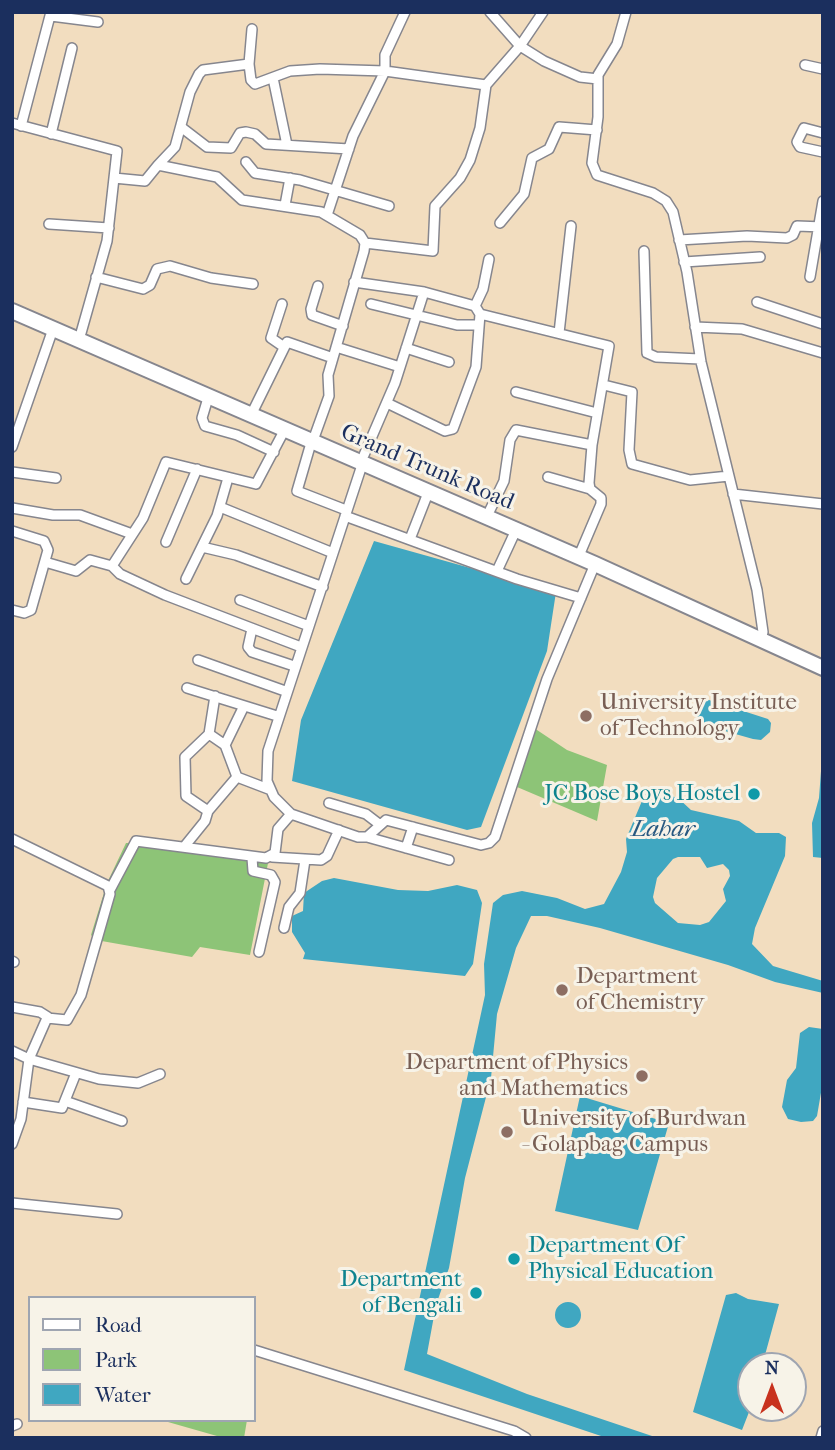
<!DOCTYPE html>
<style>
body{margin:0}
#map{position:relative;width:835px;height:1450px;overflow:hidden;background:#f2ddbf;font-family:"IM FELL French Canon",serif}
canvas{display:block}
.frame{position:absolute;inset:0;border:14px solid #1b2f5e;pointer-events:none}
.legend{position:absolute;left:28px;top:1296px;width:228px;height:126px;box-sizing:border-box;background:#f7f3e8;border:2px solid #9fa5b1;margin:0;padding:9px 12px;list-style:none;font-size:21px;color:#1b2f5e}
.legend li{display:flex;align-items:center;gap:14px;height:35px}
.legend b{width:35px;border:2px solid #9fa5b1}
.north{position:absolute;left:737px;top:1352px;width:70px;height:70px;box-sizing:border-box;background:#f7f3e8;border:2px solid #9fa5b1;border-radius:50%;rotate:0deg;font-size:19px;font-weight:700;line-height:28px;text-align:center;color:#1b2f5e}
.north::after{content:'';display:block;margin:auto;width:24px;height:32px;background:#c8321e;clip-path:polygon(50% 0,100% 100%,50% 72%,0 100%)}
</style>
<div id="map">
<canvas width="835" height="1450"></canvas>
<div class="frame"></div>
<ul class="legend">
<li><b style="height:9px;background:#fff"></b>Road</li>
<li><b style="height:19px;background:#8dc477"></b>Park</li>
<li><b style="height:19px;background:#40a7c1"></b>Water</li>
</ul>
<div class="north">N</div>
</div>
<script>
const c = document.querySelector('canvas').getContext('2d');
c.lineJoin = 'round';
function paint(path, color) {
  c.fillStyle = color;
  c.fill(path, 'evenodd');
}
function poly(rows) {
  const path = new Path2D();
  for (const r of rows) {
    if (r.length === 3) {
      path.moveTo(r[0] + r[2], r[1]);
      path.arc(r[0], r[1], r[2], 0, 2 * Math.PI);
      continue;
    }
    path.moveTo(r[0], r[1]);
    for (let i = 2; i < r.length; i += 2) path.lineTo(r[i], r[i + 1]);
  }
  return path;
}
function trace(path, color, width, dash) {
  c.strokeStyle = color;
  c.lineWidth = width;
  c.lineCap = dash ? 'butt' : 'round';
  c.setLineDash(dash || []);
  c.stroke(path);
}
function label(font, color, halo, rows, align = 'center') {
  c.font = font + ' "IM FELL French Canon",serif';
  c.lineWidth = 6;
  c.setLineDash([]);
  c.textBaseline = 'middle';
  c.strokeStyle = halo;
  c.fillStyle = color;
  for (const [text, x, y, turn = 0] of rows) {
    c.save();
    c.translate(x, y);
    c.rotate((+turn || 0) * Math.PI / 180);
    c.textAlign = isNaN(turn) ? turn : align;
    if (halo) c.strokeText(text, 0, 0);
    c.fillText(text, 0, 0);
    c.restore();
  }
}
paint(poly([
 [534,728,567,750,607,765,597,821,510,784],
 [126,843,169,843,269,858,250,955,200,947,192,957,96,940,91,935,107,883],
 [161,1420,247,1420,244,1438,224,1438]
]), '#8dc477');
paint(poly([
 [374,541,556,592,547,651,481,827,467,830,292,781,301,720],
 [706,699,768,719,771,723,770,732,761,740,753,739,700,724,695,709],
 [823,744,823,858,813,857,812,823,819,798],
 [647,789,678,798,691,810,739,821,756,833,779,833,786,837,785,856,755,928,752,944,773,966,823,981,823,993,775,982,728,965,600,928,547,916,531,916,516,948,497,1014,491,1078,465,1178,449,1268,436,1305,427,1354,527,1394,658,1438,607,1438,404,1370,485,995,484,964,493,903,503,895,522,891,557,898,585,909,604,904,621,872,627,852,626,839],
 [678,857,700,857,707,868,723,864,729,870,730,876,723,889,726,901,709,922,700,925,678,923,655,903,653,897,657,878,673,859],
 [334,878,398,890,428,891,457,885,477,890,482,903,473,964,465,976,303,959,305,953,292,932,292,916,303,911,304,893,322,881],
 [809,1027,823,1029,823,1081,817,1116,813,1121,801,1122,788,1119,782,1107,787,1080,796,1068,800,1033],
 [580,1096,669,1123,638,1230,555,1211],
 [736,1293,748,1299,779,1304,762,1366,751,1366,751,1407,742,1430,693,1412,726,1295],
 [568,1315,13]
]), '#40a7c1');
const street = poly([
 [490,12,520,46,544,61,580,77,598,79],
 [626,12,617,44,598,75,598,117,592,163,597,175,653,193,666,201,673,212,687,272,701,362,757,590,763,632,761,640],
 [51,16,98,22],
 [249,64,251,80,255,84,290,71,320,69,385,71,486,85,520,46,543,12],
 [805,65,823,69],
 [273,78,287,145],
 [12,123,117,151,107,241,81,333],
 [21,126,51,12],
 [181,127,207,147,231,148,240,133,246,132,255,134,266,144,349,149],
 [823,133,804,128,797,142,800,147,823,152],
 [51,134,72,48],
 [246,162,255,173,300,180,389,206],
 [158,165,175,147,190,92,199,74,203,70,249,64,252,29],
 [114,178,145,181,158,165,217,177,242,200,321,212,360,235,365,243,364,251,328,375,329,396,315,435],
 [285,205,290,178],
 [327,215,353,136,385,71,385,55,405,12],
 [500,223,524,194,532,158,549,149,559,127,597,130],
 [49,224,109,228],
 [679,240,747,236,787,238,793,235,797,226,823,227],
 [365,243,433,251,435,206,460,178,470,160,480,128,486,85],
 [644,251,647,353,656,357,700,359],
 [684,262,760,257],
 [96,277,143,289,150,285,157,269,170,266,211,278,253,284],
 [810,277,823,201],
 [354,282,424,292,475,306,480,314,476,367,453,429,445,431,387,403],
 [318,286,311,309,312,315,343,326],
 [757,302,823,324],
 [282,304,271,338,284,347],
 [371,304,457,325,478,325],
 [475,306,483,289,489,259],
 [480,314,609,346,592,445,589,483,590,489,601,498,601,504,581,551],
 [695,327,742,329,823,353],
 [559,333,571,226],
 [336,347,400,367],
 [406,348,449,362],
 [604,385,632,392,629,450,632,464,690,480,729,476],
 [516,392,597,413],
 [208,398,202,418,205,426,237,435,274,452],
 [254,409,287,342,333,358],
 [311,443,297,491,346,510],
 [12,447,53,329],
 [364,455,395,383,424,292],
 [362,465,268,751,267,781,274,797,291,814,358,837,367,837,386,820,481,845,489,843,495,837,547,679,595,564],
 [12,472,56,478],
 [548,477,590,489],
 [733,494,823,504],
 [220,507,333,553],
 [12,508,53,515,80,515,132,534],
 [490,510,504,481,510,440,516,430,592,445],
 [345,516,517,579,581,598],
 [12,531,44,541,48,550,31,610,24,613,12,610],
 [410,539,428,493],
 [166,542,197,469],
 [202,547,236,555,323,587],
 [45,562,76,571,90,560,112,566,143,518,166,462,256,484,284,431],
 [112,566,120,574,165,595,301,647],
 [497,571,516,530],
 [186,579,217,516,228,478],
 [240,600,309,626],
 [252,629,248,647,252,652,294,666],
 [198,660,285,691],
 [187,688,277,716],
 [215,696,209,734,225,745,237,777,271,790],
 [225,745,244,706],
 [329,803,366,814,379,824],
 [208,811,237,777],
 [367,837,449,860],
 [12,839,108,886,110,894,81,995,67,1020,47,1018,29,1059,21,1119,12,1144],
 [184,847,205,821,208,811,186,796,185,757,209,734],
 [406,848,413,827],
 [272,857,321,860,327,856,339,830],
 [252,858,253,871,271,875,275,882,259,952],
 [110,890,136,841,266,858,275,853,278,829,291,814],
 [284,928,289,907,300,893,305,860],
 [12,961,14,962],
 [12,1007,40,1012,48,1017],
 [12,1051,29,1059,99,1079,138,1083,160,1074],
 [65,1101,122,1121],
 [23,1102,62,1108,76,1073],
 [12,1203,117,1214],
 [254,1350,514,1431,526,1438],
 [12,1426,17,1424],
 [821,1438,823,1431]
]);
const primary = poly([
 [12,311,595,564,823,668]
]);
trace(street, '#86868e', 12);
trace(primary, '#86868e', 18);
trace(street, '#fff', 9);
trace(primary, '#fff', 14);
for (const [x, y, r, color] of [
 [586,716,7,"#8d6e63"],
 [754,794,7,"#0f9aa8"],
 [562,990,7,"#8d6e63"],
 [642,1076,7,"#8d6e63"],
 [507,1132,7,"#8d6e63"],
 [514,1259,7,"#0f9aa8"],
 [476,1293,7,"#0f9aa8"]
]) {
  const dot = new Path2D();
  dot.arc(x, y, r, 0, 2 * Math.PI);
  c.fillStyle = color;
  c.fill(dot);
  trace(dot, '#f7f3e8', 2.5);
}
label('23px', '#1b2f5e', '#f7f3e8', [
 ["Grand Trunk Road",427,468,23]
]);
label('23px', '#785e54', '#f7f3e8', [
 ["University Institute",600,703],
 ["of Technology",600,729],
 ["Department",576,977],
 ["of Chemistry",576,1003],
 ["Department of Physics",628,1063,"right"],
 ["and Mathematics",628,1089,"right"],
 ["University of Burdwan",521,1119],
 ["- Golapbag Campus",521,1145]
], 'left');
label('23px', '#0d838f', '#f7f3e8', [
 ["JC Bose Boys Hostel",740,794],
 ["Department Of",528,1246,"left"],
 ["Physical Education",528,1272,"left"],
 ["Department",462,1280],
 ["of Bengali",462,1306]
], 'right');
label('italic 24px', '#285981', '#f7f3e8', [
 ["Lahar",663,830]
]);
</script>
